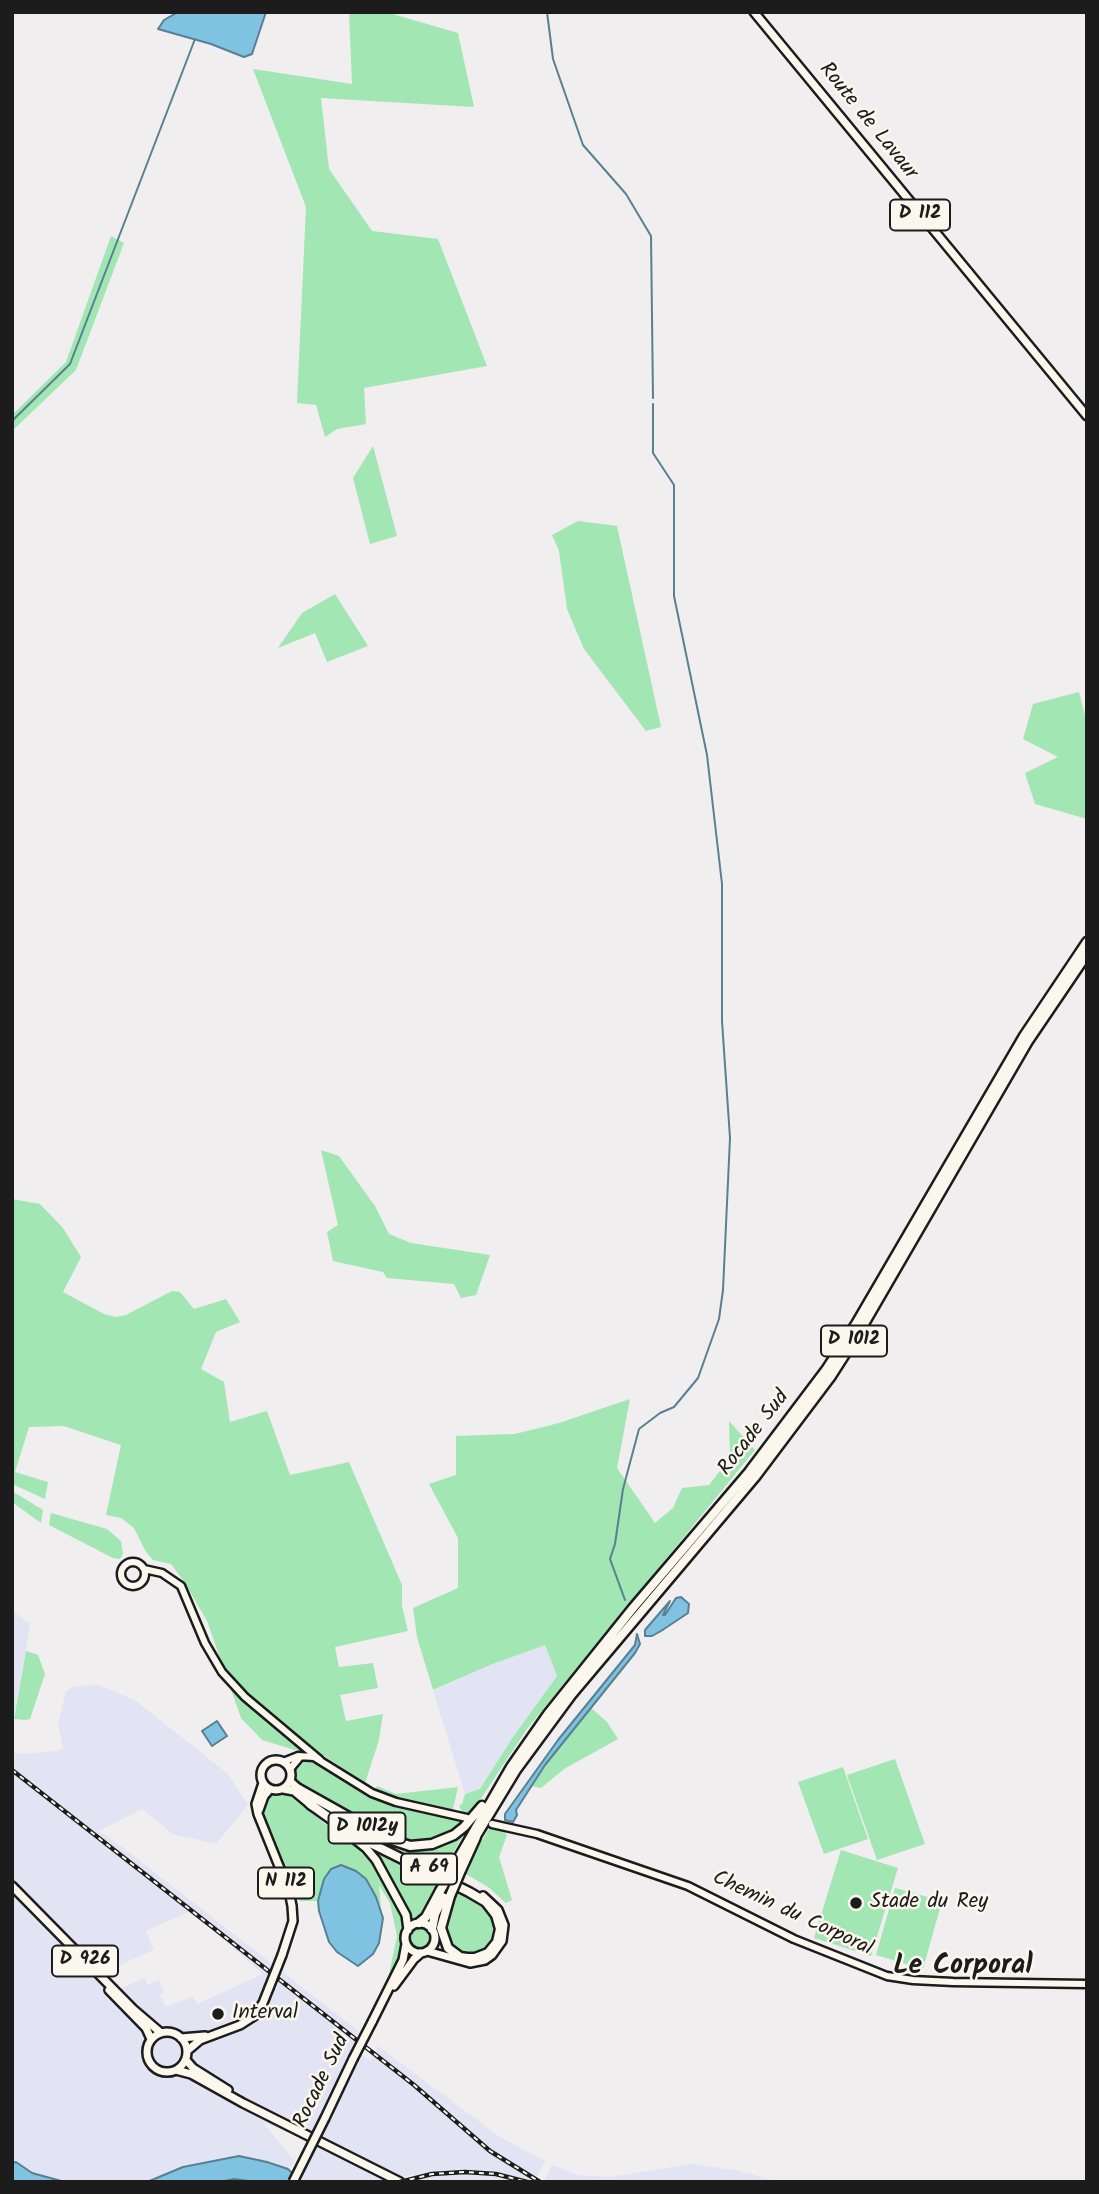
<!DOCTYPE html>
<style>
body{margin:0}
#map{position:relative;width:1099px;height:2194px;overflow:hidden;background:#f0eeef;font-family:Kalam,sans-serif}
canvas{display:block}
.frame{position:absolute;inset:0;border:14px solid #1c1c1c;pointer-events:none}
</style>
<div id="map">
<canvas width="1099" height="2194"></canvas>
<div class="frame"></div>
</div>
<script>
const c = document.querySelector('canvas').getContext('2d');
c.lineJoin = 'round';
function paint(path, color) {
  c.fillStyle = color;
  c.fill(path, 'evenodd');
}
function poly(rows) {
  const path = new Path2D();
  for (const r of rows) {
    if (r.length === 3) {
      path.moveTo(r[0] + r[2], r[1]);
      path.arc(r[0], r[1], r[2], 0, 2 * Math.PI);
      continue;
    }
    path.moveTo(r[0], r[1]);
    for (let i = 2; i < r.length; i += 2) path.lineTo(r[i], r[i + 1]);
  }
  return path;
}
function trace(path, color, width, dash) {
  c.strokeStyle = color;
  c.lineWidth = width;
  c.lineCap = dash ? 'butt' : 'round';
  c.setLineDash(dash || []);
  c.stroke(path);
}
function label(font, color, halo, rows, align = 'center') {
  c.font = font + ' Kalam,sans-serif';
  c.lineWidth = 5;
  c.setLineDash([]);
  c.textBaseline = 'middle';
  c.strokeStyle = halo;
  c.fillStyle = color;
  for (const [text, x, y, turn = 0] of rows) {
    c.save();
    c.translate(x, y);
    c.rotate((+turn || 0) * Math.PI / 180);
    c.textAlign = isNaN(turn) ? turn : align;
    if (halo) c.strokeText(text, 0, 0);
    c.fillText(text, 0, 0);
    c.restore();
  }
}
paint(poly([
 [12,1610,30,1625,12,1727],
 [545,1645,557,1676,513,1737,480,1790,465,1794,433,1691,490,1665],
 [99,1685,136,1701,227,1773,248,1805,216,1844,173,1834,142,1809,99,1831,122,1847,361,2033,308,2141,263,2122,295,2162,288,2169,267,2162,158,2176,147,2182,65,2182,32,2173,16,2162,12,2163,12,1752,18,1754,58,1751,63,1748,58,1724,66,1691,74,1686],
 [188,1912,213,1930,263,1974,197,2004,193,1996,166,2007,160,1994,164,1992,159,1980,147,1985,145,1978,118,1990,104,1975,109,1970,154,1950,146,1931],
 [378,2046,500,2137,545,2161,534,2182,415,2182,418,2180,413,2174,389,2182,308,2182,300,2178,357,2061,361,2054,370,2061],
 [690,2164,735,2170,781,2182,544,2182,552,2165,578,2175,610,2177]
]), '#e2e4f3');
paint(poly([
 [349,12,386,12,458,33,474,107,321,98,329,169,372,231,438,239,487,366,364,388,366,424,337,429,325,437,316,405,297,403,306,207,253,69,352,84],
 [111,236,124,243,76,370,12,431,12,415,66,362],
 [373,446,397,536,370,544,353,478],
 [578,521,617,526,661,727,646,731,584,649,567,609,559,551,552,535],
 [335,594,368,646,327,662,315,633,278,648,302,613],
 [1079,692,1087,723,1087,819,1035,804,1025,773,1058,757,1023,739,1033,704],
 [321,1150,339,1156,375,1206,389,1234,411,1243,490,1255,476,1295,461,1298,454,1284,387,1278,383,1272,333,1261,327,1232,338,1225],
 [12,1199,40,1204,63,1228,81,1257,63,1292,104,1314,116,1317,126,1315,172,1291,180,1292,194,1309,226,1299,240,1322,216,1332,201,1369,224,1382,230,1422,267,1411,290,1475,349,1462,402,1585,402,1606,408,1631,335,1647,339,1667,373,1663,378,1688,340,1695,346,1721,383,1714,379,1740,365,1783,323,1755,311,1751,298,1751,262,1740,241,1718,207,1621,185,1583,171,1564,153,1560,146,1552,134,1528,121,1518,106,1515,121,1445,64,1426,29,1427,15,1472,48,1482,45,1499,12,1484],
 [630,1399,617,1468,655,1523,673,1508,682,1488,709,1485,730,1458,729,1421,755,1450,527,1729,470,1815,462,1812,459,1806,462,1804,465,1794,480,1789,513,1737,557,1676,545,1645,490,1665,433,1690,417,1637,413,1608,458,1588,458,1538,429,1484,456,1475,456,1436,515,1434,559,1423],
 [12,1491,43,1510,41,1523,12,1502],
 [51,1513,107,1529,121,1541,123,1554,120,1559,113,1558,49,1525],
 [26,1651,38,1655,45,1674,30,1719,25,1720,14,1719],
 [590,1707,607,1722,618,1739,564,1769,541,1788,531,1786,552,1754],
 [305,1759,316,1761,340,1779,367,1794,398,1806,465,1823,456,1831,434,1840,417,1842,402,1841,298,1784,294,1779,294,1771,296,1765],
 [895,1759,925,1844,877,1860,847,1775],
 [843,1767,868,1839,824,1854,798,1782],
 [377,1786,396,1794,458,1787,453,1809,447,1810,387,1796,375,1790],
 [272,1793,289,1793,325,1824,367,1854,375,1865,404,1917,401,1959,388,1979,397,1936,390,1903,379,1885,381,1908,376,1897,356,1871,345,1866,337,1866,331,1869,324,1879,318,1901,300,1901,291,1878,285,1874,264,1822,264,1805],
 [333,1813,401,1847,460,1835,462,1837,443,1872,365,1833],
 [489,1828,502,1830,507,1835,499,1857,512,1900,506,1903,488,1887,464,1873],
 [841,1850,898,1868,871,1956,814,1938],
 [376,1852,438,1882,420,1919,410,1921,374,1854],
 [895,1888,942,1901,923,1969,876,1955],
 [455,1890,480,1903,488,1910,494,1919,496,1931,493,1941,488,1948,473,1955,460,1954,454,1949,448,1942,444,1930],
 [420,1938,12]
]), '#a1e6b3');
const water = poly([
 [178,12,266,12,252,54,244,57,211,44,158,29,164,20,178,12],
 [681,1597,689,1604,688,1613,661,1631,652,1636,645,1636,645,1630,670,1601,663,1615,665,1615,676,1598,681,1597],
 [637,1634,640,1644,635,1653,545,1765,516,1810,517,1815,513,1822,505,1820,505,1814,558,1740,635,1645,637,1634],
 [217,1721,227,1736,212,1746,202,1731,217,1721],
 [341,1865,356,1871,366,1879,376,1897,383,1918,379,1943,373,1954,358,1966,337,1952,329,1942,319,1911,318,1901,324,1879,331,1869,341,1865],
 [239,2156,267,2162,288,2169,301,2182,256,2182,234,2179,220,2182,147,2182,183,2167,239,2156],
 [16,2162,32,2173,65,2182,12,2182,12,2163,16,2162]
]);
paint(water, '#80c2e1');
trace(water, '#588092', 2);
trace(poly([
 [547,12,553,59,583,145,626,194,651,236,653,398],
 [12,421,70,364,195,39],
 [625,1600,610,1559,615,1544,623,1489,639,1429,660,1413,674,1407,698,1378,719,1319,723,1290,730,1138,722,1021,722,884,707,755,674,596,674,485,653,453,653,404]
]), '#588092', 2);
const secondary = poly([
 [133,1574,12],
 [144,1569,162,1573,181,1586,205,1643,222,1672,245,1697,320,1760],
 [283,1762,298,1756,314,1757,372,1793,396,1802,467,1818],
 [290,1769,300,1757],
 [492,1824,537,1834,688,1886,794,1939,887,1976,913,1980,953,1982,1087,1984]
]);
const primary = poly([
 [754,12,1087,416],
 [276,1775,15],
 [290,1781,301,1791],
 [263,1783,256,1804,258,1814,289,1891,292,1906,293,1921,282,1955],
 [283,1789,294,1791,312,1806],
 [259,1810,264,1796,270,1789],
 [352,1837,366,1848,376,1860,406,1915,408,1930],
 [12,1886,133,2009,161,2033],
 [420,1938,15],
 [427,1951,470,1963,485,1960,492,1955,502,1941,504,1925,498,1910,483,1896],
 [394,1986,414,1959,421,1953],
 [109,1990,146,2028,151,2039],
 [372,2022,403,1960,406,1944],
 [167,2052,20],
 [181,2038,205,2036],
 [187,2051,200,2040,240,2025,254,2016,263,2003,269,1988],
 [186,2060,193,2068,228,2090],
 [176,2070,191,2074,243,2103,400,2182],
 [325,2118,353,2059]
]);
const highway = poly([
 [297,1788,386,1838,410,1846,432,1844,454,1835,464,1827,482,1806],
 [310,1804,352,1834,469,1892,486,1902,496,1915,500,1929,497,1942,488,1953,475,1958,467,1958,460,1957,448,1948,441,1928,450,1896],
 [473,1841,516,1770,572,1694,755,1477,831,1376,861,1329,1028,1041,1087,954],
 [454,1866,511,1767,548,1714,633,1608,749,1472,826,1370,856,1324,1024,1036,1087,942],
 [461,1870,476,1837],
 [419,1923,426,1917,440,1891],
 [432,1929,435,1914,444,1896]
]);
trace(secondary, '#1c1c1c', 11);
trace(primary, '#1c1c1c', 12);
trace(highway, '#1c1c1c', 13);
trace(secondary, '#fbf7ec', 6);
trace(primary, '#fbf7ec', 7);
trace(highway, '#fbf7ec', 8);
const rail = poly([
 [12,1770,414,2085,490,2151,540,2182],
 [400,2182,432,2174,465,2172,496,2174,527,2182]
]);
trace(rail, '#1c1c1c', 4.5);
trace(rail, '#fbf7ec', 2, [5]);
const primaryBridge = poly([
 [269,1988,282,1955],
 [353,2059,372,2022],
 [293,2182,325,2118]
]);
const highwayBridge = poly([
 [440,1891,454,1866],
 [450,1896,461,1870]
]);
trace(primaryBridge, '#1c1c1c', 12, []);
trace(highwayBridge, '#1c1c1c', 13, []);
trace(primaryBridge, '#fbf7ec', 7);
trace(highwayBridge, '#fbf7ec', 8);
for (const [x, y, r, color] of [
 [856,1903,7,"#1c1c1c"],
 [218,2014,7,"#1c1c1c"]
]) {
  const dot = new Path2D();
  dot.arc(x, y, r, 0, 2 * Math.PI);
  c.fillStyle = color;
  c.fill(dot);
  trace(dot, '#fbf7ec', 2.5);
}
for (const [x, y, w] of [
 [920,215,60],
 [854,1341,66],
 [367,1828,77],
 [429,1869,56],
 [286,1883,56],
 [85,1961,66]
]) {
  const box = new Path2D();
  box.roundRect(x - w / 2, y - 15.5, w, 31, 5);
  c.fillStyle = '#fbf7ec';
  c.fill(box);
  trace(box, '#1c1c1c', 2);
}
label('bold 19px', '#1c1c1c', null, [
 ["D 112",920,215],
 ["D 1012",854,1341],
 ["D 1012y",367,1828],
 ["A 69",429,1869],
 ["N 112",286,1883],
 ["D 926",85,1961]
]);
label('21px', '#1c1c1c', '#fbf7ec', [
 ["Route de Lavaur",867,122,51],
 ["Rocade Sud",755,1434,-52],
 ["Chemin du Corporal",792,1915,25],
 ["Rocade Sud",323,2082,-64]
]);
label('21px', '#1c1c1c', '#fbf7ec', [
 ["Stade du Rey",870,1903],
 ["Interval",232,2014]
], 'left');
label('bold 28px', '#1c1c1c', '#fbf7ec', [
 ["Le Corporal",963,1968]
]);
</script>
